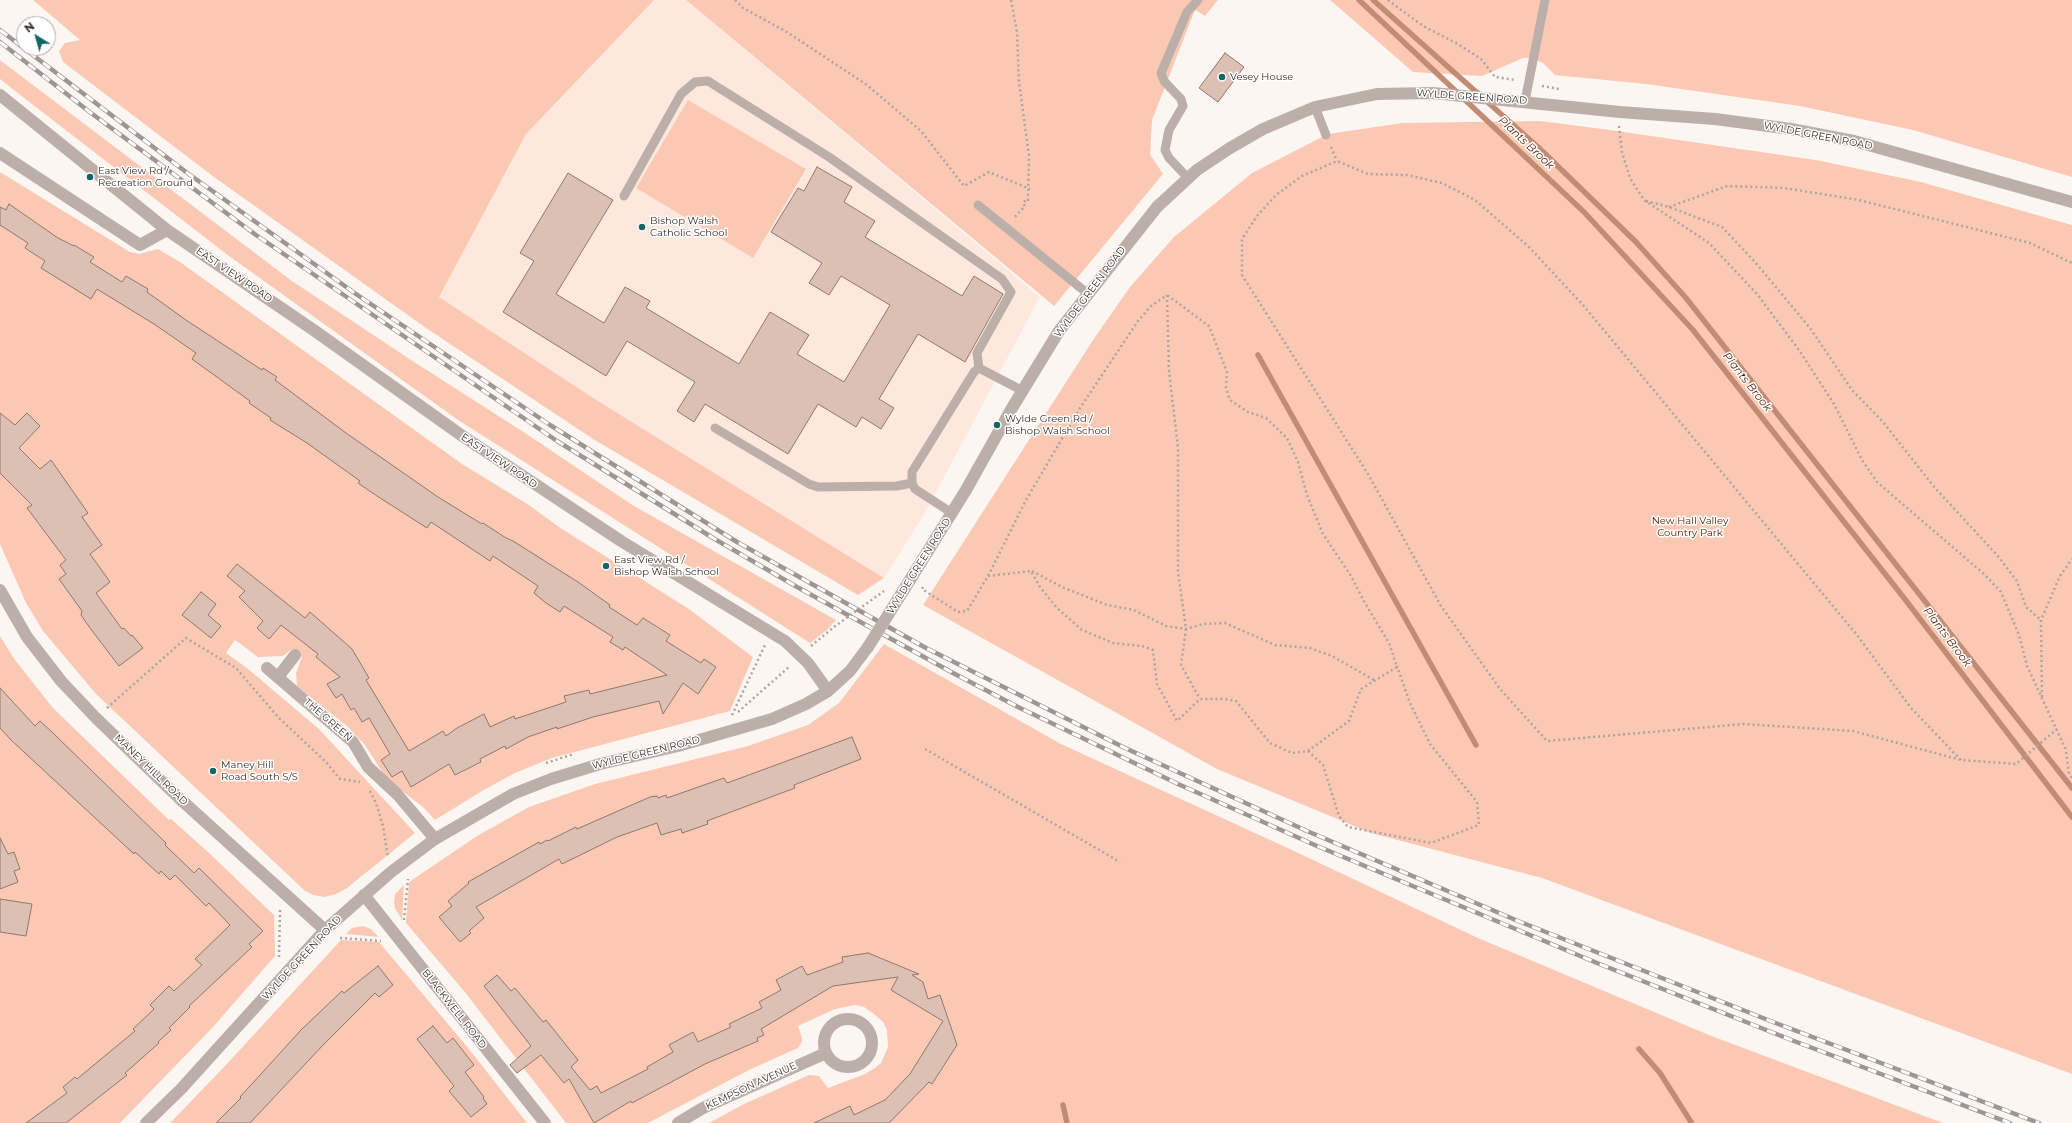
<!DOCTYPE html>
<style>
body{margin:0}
#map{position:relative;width:2072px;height:1123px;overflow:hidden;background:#fcf6f3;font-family:Montserrat,sans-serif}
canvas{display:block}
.north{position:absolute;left:16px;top:16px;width:40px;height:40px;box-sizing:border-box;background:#fff;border:1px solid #b0acaa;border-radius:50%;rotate:323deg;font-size:11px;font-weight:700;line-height:16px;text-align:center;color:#3a2f2a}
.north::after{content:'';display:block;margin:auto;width:14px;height:18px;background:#156565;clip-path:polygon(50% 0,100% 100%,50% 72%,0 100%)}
</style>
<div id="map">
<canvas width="2072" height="1123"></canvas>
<div class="north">N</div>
</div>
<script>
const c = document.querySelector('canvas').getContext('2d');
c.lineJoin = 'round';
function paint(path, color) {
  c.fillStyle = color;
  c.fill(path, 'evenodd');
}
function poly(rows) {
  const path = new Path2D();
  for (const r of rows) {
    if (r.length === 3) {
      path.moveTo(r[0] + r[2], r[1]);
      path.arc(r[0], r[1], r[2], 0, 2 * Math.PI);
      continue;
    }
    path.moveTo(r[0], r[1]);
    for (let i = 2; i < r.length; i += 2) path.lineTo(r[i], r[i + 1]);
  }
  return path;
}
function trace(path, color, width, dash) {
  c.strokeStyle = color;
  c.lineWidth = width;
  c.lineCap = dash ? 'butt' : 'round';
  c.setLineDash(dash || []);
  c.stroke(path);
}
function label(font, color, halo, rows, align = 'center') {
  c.font = font + ' Montserrat,sans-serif';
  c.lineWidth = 3;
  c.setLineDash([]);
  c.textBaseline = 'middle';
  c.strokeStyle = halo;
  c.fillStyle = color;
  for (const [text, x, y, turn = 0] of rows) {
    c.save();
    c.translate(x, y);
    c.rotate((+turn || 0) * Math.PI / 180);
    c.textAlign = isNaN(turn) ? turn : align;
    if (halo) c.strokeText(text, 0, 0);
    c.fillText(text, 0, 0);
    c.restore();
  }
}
paint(poly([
 [34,0,686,0,1040,297,925,513,884,578,598,401,476,321,216,157]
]), '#fee8de');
paint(poly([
 [33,0,654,0,526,134,439,297,598,401,884,578,858,595,593,439,426,328,214,177,63,62,59,51,65,43,80,40],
 [686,0,1218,0,1205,16,1195,10,1152,120,1150,154,1163,174,1054,306],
 [1330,0,2072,0,2072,177,1913,130,1800,106,1646,84,1555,75,1543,63,1532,58,1523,58,1482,76,1413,72],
 [0,60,292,281,408,358,522,431,634,506,836,620,827,630,810,643,458,420,229,256,15,91,0,79],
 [688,100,806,169,753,258,636,188],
 [1540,121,1610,130,1816,160,1921,182,2072,225,2072,1074,1542,878,1371,833,1217,769,923,605,1095,337,1130,287,1174,237,1252,173,1326,135,1335,133,1402,123],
 [0,172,130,252,139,254,158,249,180,262,462,464,529,505,559,527,689,609,753,657,730,711,552,758,515,773,482,791,435,820,423,807,393,784,383,773,365,745,348,727,297,686,296,673,302,657,292,649,283,656,258,657,235,640,226,653,247,668,319,729,415,833,347,888,336,894,324,897,313,895,304,890,96,694,43,631,26,603,0,544],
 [0,636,15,660,53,708,169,820,171,819,207,851,274,915,275,956,213,1027,120,1123,0,1123],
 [884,644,1061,744,1292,850,1478,938,1709,1035,1943,1123,709,1123,744,1104,809,1075,819,1076,828,1088,865,1074,875,1068,881,1063,888,1047,887,1030,883,1022,874,1014,864,1007,855,1005,835,1009,798,1026,802,1038,802,1042,798,1048,749,1070,648,1123,566,1123,464,991,406,923,409,882,477,836,529,807,595,784,748,746,808,725,839,703],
 [404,885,402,920,395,908,394,902,395,894],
 [363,926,371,929,379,937,346,934,352,928],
 [341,940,379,942,469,1049,527,1123,170,1123,224,1067]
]), '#fbc9b3');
trace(poly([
 [1359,0,1584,212,1693,330,1904,598,2072,817],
 [1373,0,1538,147,1636,242,1686,298,2072,788],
 [1258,355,1476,745],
 [1639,1049,1660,1073,1691,1122],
 [1063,1105,1067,1123]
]), '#c28c74', 5.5);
const building = poly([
 [1225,53,1244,67,1218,102,1199,88,1225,53],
 [817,167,852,187,844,202,875,221,865,237,962,296,974,276,1003,294,965,362,918,334,879,399,894,408,881,429,862,417,856,427,818,404,788,454,705,404,694,422,677,411,695,382,627,341,606,376,503,312,534,261,520,253,568,173,613,200,556,294,604,323,625,287,650,301,646,308,739,364,770,312,809,335,797,354,844,382,890,305,841,276,829,295,809,283,822,263,771,232,798,188,804,191,817,167],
 [9,204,58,238,74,246,74,245,94,257,90,262,122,282,126,276,148,289,147,292,186,320,262,370,263,368,277,377,275,380,346,433,438,497,482,524,483,523,506,538,513,541,578,582,610,605,609,607,637,625,643,618,670,635,666,641,701,663,704,659,716,667,698,694,683,683,663,714,659,701,593,717,557,729,557,727,528,737,506,749,505,746,480,759,481,762,455,775,449,764,411,787,402,771,392,777,381,760,390,754,369,718,362,722,354,708,351,710,342,694,336,698,327,684,340,677,316,657,318,654,281,625,269,639,257,628,263,621,239,597,245,591,227,576,237,564,305,618,310,612,352,649,369,678,366,680,409,751,443,731,446,736,457,728,484,714,490,727,514,716,515,719,566,702,564,696,589,690,590,694,667,675,625,647,623,650,610,642,613,637,564,606,560,612,546,603,534,593,538,586,493,556,490,561,431,522,427,528,377,496,358,483,360,481,307,443,270,420,271,418,249,403,250,401,192,359,196,353,154,324,97,289,91,299,41,268,45,261,25,248,28,243,0,225,0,207,6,210,9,204],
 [0,413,15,425,27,413,40,426,19,448,40,469,51,460,88,513,82,517,102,545,90,554,110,582,96,593,122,629,124,628,131,636,132,635,143,648,119,666,90,628,81,615,82,611,59,579,66,574,60,565,66,560,27,508,32,505,0,473,0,413],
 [201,592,216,604,208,615,221,626,211,638,182,615,201,592],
 [0,688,35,726,40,721,54,734,166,843,165,845,194,873,199,868,263,931,249,944,252,947,189,1006,190,1007,169,1028,171,1030,158,1042,159,1043,125,1073,127,1075,66,1123,26,1123,67,1093,63,1087,75,1077,77,1079,135,1031,133,1029,154,1009,150,1005,169,986,174,991,202,965,195,959,230,925,209,903,206,906,175,875,170,880,161,871,159,874,135,852,134,854,11,740,0,728,0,688],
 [852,737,861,759,794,785,795,788,707,821,708,824,682,833,681,829,661,835,657,823,617,837,562,864,559,859,476,907,484,918,469,931,471,933,460,942,439,917,452,906,448,901,469,883,468,882,539,842,540,844,547,840,548,841,576,827,577,829,650,797,657,796,658,798,666,795,667,798,724,778,727,783,852,737],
 [0,838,8,854,14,852,20,869,14,871,18,882,0,889,0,838],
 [0,899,32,904,26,936,0,932,0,899],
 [868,953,919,974,912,975,923,982,928,999,940,995,957,1045,932,1084,929,1082,889,1123,814,1123,850,1106,854,1115,885,1100,910,1074,943,1021,891,990,898,977,833,986,761,1029,764,1035,757,1038,758,1041,705,1064,632,1103,631,1101,594,1123,569,1079,564,1083,541,1055,517,1073,510,1065,531,1046,484,986,497,975,511,991,515,988,543,1022,546,1020,578,1060,571,1067,590,1090,597,1086,601,1093,648,1069,647,1067,673,1052,669,1045,693,1032,698,1042,731,1027,729,1024,762,1008,759,1002,781,990,776,980,802,966,807,975,843,962,842,957,868,953],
 [378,966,393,985,379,997,375,993,324,1044,250,1123,216,1123,241,1098,240,1097,301,1030,342,991,344,993,378,966],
 [433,1026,447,1043,453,1038,474,1065,465,1072,484,1097,483,1098,487,1104,471,1117,449,1091,454,1086,417,1039,433,1026]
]);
paint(building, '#dcc0b4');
trace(building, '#91776c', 1);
trace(poly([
 [735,0,743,8,787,32,867,85,921,131,964,186,989,172,1030,189],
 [1011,0,1017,32,1019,82,1029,156,1028,200,1026,199,1023,204,1025,206,1014,218],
 [1388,0,1423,26,1458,44,1481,59,1495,77,1516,80],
 [1542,86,1559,89],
 [1619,126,1622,152,1630,178,1644,200,1709,243,1757,294,1799,350,1834,404,1862,460,1877,482,1984,574,2001,592,2019,635,2027,666,2066,750,2069,774,2072,778],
 [1331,147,1337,161],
 [1646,201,1669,207,1722,227,1755,262,1810,328,1852,390,1883,422,1935,488,1997,555,2017,581,2026,607,2041,620],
 [1669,207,1727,186,1784,188,1859,200,2030,243,2072,263],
 [1167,295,1169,371,1178,448,1178,572,1186,629,1181,665,1200,699],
 [1032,571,1062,587,1107,605,1134,610,1166,626,1186,629,1203,624,1225,623,1275,645,1310,648,1332,656,1374,680],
 [988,576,1031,571,1040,587,1057,608,1082,630,1113,643,1142,646,1153,650,1157,684,1177,721,1200,699,1224,699,1236,701,1270,743,1292,753,1308,751,1349,721,1361,689,1397,667,1389,643,1365,603,1351,576,1323,534,1307,495,1298,462,1287,438,1266,418,1248,412,1230,400,1226,388,1227,372,1209,326,1167,295],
 [923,587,922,589,958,612,967,611,988,576,1026,500,1080,408,1138,321,1151,306,1167,295],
 [811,646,834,627],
 [2042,697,2041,620,2060,576,2072,559],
 [107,708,186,638,236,668,279,718,326,762,340,779,360,782],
 [738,712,790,666],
 [732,715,765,645],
 [925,749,1120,862],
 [1308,751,1323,765,1339,816,1348,827,1431,843,1479,825,1477,802,1430,744,1410,703,1397,666],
 [1961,760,1911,708,1857,635,1583,305,1528,246,1475,200,1442,183,1407,175,1368,174,1337,161,1302,176,1276,195,1257,216,1242,239,1242,275,1368,474,1441,606,1500,689,1547,741,1744,724,1853,731,1961,760,2016,764,2057,729],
 [546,763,574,754],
 [370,791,376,803,383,826,388,857],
 [404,920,408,879],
 [340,938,381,941],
 [279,957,280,910]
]), '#aca4a0', 2.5, [2, 3]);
trace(poly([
 [1525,101,1545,0],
 [1315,107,1326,135],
 [1188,178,1169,158,1165,150,1169,130,1183,106,1181,99,1164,81,1161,73,1187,12,1198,0],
 [624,196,681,94,695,82,708,81,829,157,1002,279,1011,292,977,353,979,368],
 [978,205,1087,293],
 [715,428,809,484,818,487,897,486,912,483],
 [952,513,915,489,912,483,912,472,974,372,979,368,1023,391]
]), '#bcafaa', 9);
trace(poly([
 [0,95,167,230,315,331,461,435,621,541,785,641,808,663,828,691],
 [0,153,140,245,167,230],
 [0,590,27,637,61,681,96,718,179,798,325,930],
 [267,668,353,742,368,767,397,794,435,839],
 [278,677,295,655],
 [364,895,545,1123],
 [848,1043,24],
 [678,1123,703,1108,826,1053]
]), '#bcafaa', 12);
trace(poly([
 [903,591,966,490,1012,408,1059,331,1157,207,1197,170,1230,148,1263,129,1315,107,1377,94,1433,93,1620,112,1715,119,1791,129,1854,141,2072,202],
 [146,1123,181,1089,325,930,391,872,435,839,513,794,551,779,600,764,678,746,772,719,806,704,828,691,850,671,868,647]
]), '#bcafaa', 12);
const rail = poly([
 [0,30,186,172,356,294,550,425,737,542,926,648,1125,748,1307,831,1518,921,1773,1022,2039,1123],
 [0,42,91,113,256,235,557,441,713,538,797,587,953,673,1018,707,1178,784,1317,846,1597,963,1794,1041,2010,1123]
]);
trace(rail, '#9f9692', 4.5);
trace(rail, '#fff', 3, [9]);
trace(poly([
 [834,627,884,591]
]), '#aca4a0', 2.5, [2, 3]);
trace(poly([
 [868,647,903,591]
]), '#bcafaa', 12);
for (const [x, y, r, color] of [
 [1222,77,4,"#156565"],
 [90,177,4,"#156565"],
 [642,227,4,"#156565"],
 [997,425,4,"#156565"],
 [606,566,4,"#156565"],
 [213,771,4,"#156565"]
]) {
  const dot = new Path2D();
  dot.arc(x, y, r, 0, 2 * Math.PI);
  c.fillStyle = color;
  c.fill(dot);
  trace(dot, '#fff', 1.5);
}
label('10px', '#3a2f2a', '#fff', [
 ["Vesey House",1230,77],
 ["East View Rd /",98,171],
 ["Recreation Ground",98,183],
 ["Bishop Walsh",650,221],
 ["Catholic School",650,233],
 ["Wylde Green Rd /",1005,419],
 ["Bishop Walsh School",1005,431],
 ["East View Rd /",614,560],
 ["Bishop Walsh School",614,572],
 ["Maney Hill",221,765],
 ["Road South S/S",221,777]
], 'left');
label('10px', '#3a2f2a', '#fff', [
 ["WYLDE GREEN ROAD",1472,97,4],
 ["WYLDE GREEN ROAD",1818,136,11],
 ["EAST VIEW ROAD",234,275,34],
 ["WYLDE GREEN ROAD",1090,292,-53],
 ["EAST VIEW ROAD",499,461,34],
 ["WYLDE GREEN ROAD",919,566,-58],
 ["THE GREEN",328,720,41],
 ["WYLDE GREEN ROAD",646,753,-14],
 ["MANEY HILL ROAD",151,770,44],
 ["WYLDE GREEN ROAD",302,958,-47],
 ["BLACKWELL ROAD",454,1009,52],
 ["KEMPSON AVENUE",751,1086,-25]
]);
label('10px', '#5a2203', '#fff', [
 ["New Hall Valley",1690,521],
 ["Country Park",1690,533]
]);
label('italic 11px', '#551e00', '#fff', [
 ["Plants Brook",1526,143,43],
 ["Plants Brook",1747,382,52],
 ["Plants Brook",1947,637,53]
]);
</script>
